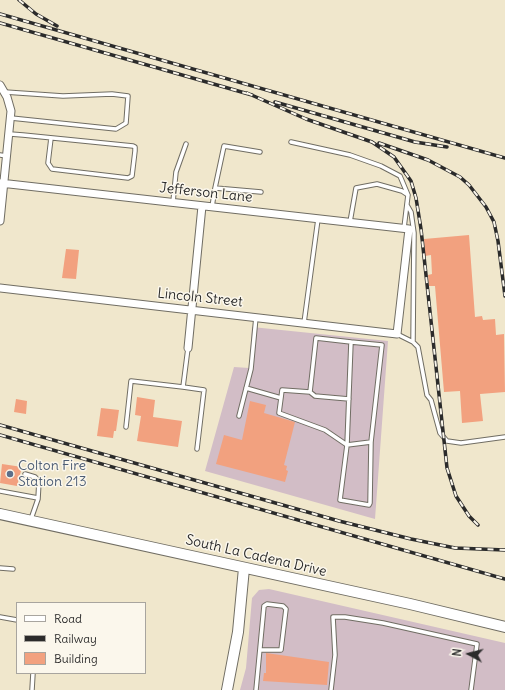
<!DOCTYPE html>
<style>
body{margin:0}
#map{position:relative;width:505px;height:690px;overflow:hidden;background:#f0e7cc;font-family:Delius,sans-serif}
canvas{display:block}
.legend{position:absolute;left:16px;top:602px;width:130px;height:72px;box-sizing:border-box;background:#fbf7ec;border:1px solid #a8a59f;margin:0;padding:5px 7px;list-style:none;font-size:12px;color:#2b2b2b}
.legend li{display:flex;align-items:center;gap:8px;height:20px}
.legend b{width:20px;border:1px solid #a8a59f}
.north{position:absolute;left:449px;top:634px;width:40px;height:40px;-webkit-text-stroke:3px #fbf7ec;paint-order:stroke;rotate:277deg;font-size:11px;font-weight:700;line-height:16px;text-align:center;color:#2b2b2b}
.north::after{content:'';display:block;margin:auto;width:14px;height:18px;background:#2b2b2b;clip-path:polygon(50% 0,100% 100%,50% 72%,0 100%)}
</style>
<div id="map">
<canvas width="505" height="690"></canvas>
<ul class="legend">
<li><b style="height:5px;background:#fff"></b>Road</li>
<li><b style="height:5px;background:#2b2b2b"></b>Railway</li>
<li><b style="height:11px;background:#f2a17f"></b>Building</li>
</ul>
<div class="north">N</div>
</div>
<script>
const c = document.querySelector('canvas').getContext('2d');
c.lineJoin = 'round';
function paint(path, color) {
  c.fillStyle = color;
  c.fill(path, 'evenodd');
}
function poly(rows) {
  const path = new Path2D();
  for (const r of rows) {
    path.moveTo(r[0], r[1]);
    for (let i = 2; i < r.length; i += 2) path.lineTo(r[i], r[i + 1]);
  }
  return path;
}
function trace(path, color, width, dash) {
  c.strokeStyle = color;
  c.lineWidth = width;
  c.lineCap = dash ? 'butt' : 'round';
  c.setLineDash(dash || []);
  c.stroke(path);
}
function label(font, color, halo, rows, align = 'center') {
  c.font = font + ' Delius,sans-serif';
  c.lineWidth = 3;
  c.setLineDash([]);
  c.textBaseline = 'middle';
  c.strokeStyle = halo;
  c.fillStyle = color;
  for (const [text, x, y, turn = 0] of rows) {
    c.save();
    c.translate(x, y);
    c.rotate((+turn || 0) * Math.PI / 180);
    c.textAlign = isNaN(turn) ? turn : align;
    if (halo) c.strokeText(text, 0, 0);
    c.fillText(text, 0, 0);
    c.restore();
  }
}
paint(poly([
 [252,327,388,341,375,519,205,471,234,367,249,368],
 [269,589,505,643,505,690,240,690,246,668,252,598,259,590]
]), '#d2bdc6');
paint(poly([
 [469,235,475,317,482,316,483,320,495,319,496,335,504,334,505,392,480,394,483,421,462,423,460,391,444,392,435,286,429,286,428,275,432,274,431,255,425,256,424,239],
 [66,249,79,250,76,279,62,278],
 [137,397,155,400,153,417,182,421,178,447,137,441,141,416,135,415],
 [16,399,27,401,26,414,14,412],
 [250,401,266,405,264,413,295,422,284,465,287,466,286,470,288,471,285,482,216,464,224,435,242,440],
 [101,408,119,410,116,431,114,431,113,438,97,436],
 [2,464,22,467,17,486,0,483],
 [266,653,329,662,327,685,263,681,264,673,266,673]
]), '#f2a17f');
const lane = poly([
 [5,92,63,96,112,94,128,96,126,123,116,129,11,118],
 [10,134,23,135,133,146,135,147,135,151,132,176,128,178,52,169,48,163,51,138],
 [291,142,350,155,381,166,400,176,408,195],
 [0,155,7,156],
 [215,188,224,146,260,152],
 [173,202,176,172,186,144],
 [407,205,411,212,414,233,413,342],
 [212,207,215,188,261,192],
 [350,222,356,188,377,184,402,191,408,195,404,228],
 [304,323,318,219],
 [397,334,413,342,418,347,427,395,431,400,440,433,447,441,461,443,505,437],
 [183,387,204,390,197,449],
 [246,388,281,398,279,413,325,430,347,445,340,500,369,505,370,503,371,442,347,445,351,342,382,345,371,442],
 [310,392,315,396,349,399],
 [281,398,282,390,310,392,316,338,351,342],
 [239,416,251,369,256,317],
 [126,427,131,381,183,387,188,348],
 [25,474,35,477,39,481,38,499,31,519],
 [0,491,38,498],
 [0,568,13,569],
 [0,617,17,620],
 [32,690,33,673],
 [256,690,264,606,267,604,283,606,286,609,281,650,260,650],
 [331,690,335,655,333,617,345,617,383,623,477,644,471,690]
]);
const street = poly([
 [0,85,7,97,11,111,0,221],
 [0,183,409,229,397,334,0,288],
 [188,348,202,206]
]);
const secondary = poly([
 [0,514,410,604,505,627],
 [227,690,238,632,244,568]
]);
trace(lane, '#706d63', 5.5);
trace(street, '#706d63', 9);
trace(secondary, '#706d63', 12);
trace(lane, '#fff', 3.5);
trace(street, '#fff', 7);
trace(secondary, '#fff', 10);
const rail = poly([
 [19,0,36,14,57,26],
 [0,14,505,158],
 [0,23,252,95],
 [247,93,306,119,372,142,394,157,411,181,416,198,421,229,447,468,456,496,469,516,478,525],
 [275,102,415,142,447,147],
 [379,143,428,160,460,177,469,185,486,207,494,222,498,241,505,296],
 [0,425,339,521,411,539,455,548,505,550],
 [0,435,505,579]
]);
trace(rail, '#2b2b2b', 3.5);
trace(rail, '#fbf7ec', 2, [6]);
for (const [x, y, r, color] of [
 [10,474,4,"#5c6f8a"]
]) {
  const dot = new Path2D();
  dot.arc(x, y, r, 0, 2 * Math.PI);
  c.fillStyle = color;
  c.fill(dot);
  trace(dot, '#fbf7ec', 1.5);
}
label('14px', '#2b2b2b', '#fbf7ec', [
 ["Jefferson Lane",206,193,6],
 ["Lincoln Street",200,298,6],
 ["South La Cadena Drive",256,556,13]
]);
label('14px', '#4e5e75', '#fbf7ec', [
 ["Colton Fire",18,466],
 ["Station 213",18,482]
], 'left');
</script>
